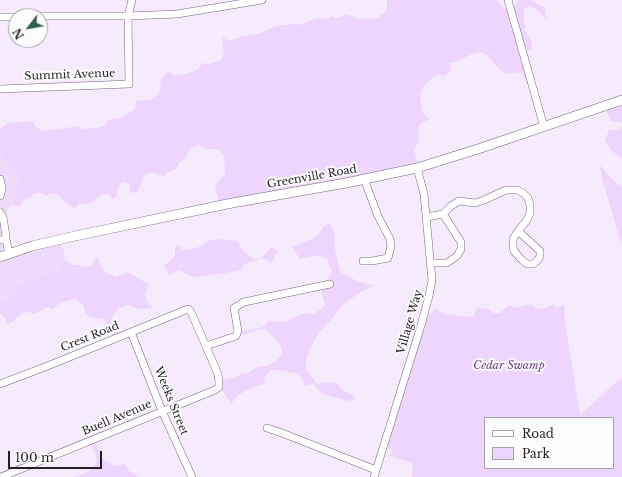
<!DOCTYPE html>
<style>
body{margin:0}
#map{position:relative;width:622px;height:477px;overflow:hidden;background:#f6eafd;font-family:"Libre Baskerville",serif}
canvas{display:block}
.legend{position:absolute;left:484px;top:417px;width:130px;height:52px;box-sizing:border-box;background:#fcfcfc;border:1px solid #a6a4a7;margin:0;padding:5px 7px;list-style:none;font-size:12px;color:#251f28}
.legend li{display:flex;align-items:center;gap:8px;height:20px}
.legend b{width:20px;border:1px solid #a6a4a7}
.north{position:absolute;left:8px;top:8px;width:40px;height:40px;box-sizing:border-box;background:#fcfcfc;border:1px solid #a6a4a7;border-radius:50%;rotate:239deg;font-size:11px;font-weight:700;line-height:16px;text-align:center;color:#251f28}
.north::after{content:'';display:block;margin:auto;width:14px;height:18px;background:#2c644c;clip-path:polygon(50% 0,100% 100%,50% 72%,0 100%)}
.scale{position:absolute;left:8px;top:451px;width:94px;height:18px;box-sizing:border-box;border:2px solid #251f28;border-top:0;padding-left:5px;font-size:12px;line-height:14px;white-space:nowrap;color:#251f28;-webkit-text-stroke:3px #fcfcfc;paint-order:stroke}
</style>
<div id="map">
<canvas width="622" height="477"></canvas>
<ul class="legend">
<li><b style="height:5px;background:#fff"></b>Road</li>
<li><b style="height:11px;background:#eed5fd"></b>Park</li>
</ul>
<div class="north">N</div>
<div class="scale">100 m</div>
</div>
<script>
const c = document.querySelector('canvas').getContext('2d');
c.lineJoin = 'round';
function paint(path, color) {
  c.fillStyle = color;
  c.fill(path, 'evenodd');
}
function poly(rows) {
  const path = new Path2D();
  for (const r of rows) {
    path.moveTo(r[0], r[1]);
    for (let i = 2; i < r.length; i += 2) path.lineTo(r[i], r[i + 1]);
  }
  return path;
}
function trace(path, color, width, dash) {
  c.strokeStyle = color;
  c.lineWidth = width;
  c.lineCap = dash ? 'butt' : 'round';
  c.setLineDash(dash || []);
  c.stroke(path);
}
function label(font, color, halo, rows, align = 'center') {
  c.font = font + ' "Libre Baskerville",serif';
  c.lineWidth = 4;
  c.setLineDash([]);
  c.textBaseline = 'middle';
  c.strokeStyle = halo;
  c.fillStyle = color;
  for (const [text, x, y, turn = 0] of rows) {
    c.save();
    c.translate(x, y);
    c.rotate((+turn || 0) * Math.PI / 180);
    c.textAlign = isNaN(turn) ? turn : align;
    if (halo) c.strokeText(text, 0, 0);
    c.fillText(text, 0, 0);
    c.restore();
  }
}
paint(poly([
 [0,152,17,174,18,182,13,200,15,205,10,207,4,216,7,235,12,248,15,250,60,240,65,255,60,269,28,281,25,281,15,293,0,303]
]), '#eedbfa');
paint(poly([
 [387,0,496,0,502,7,509,11,513,9,519,0,531,0,545,8,547,19,535,8,529,6,525,8,523,12,525,24,524,30,531,40,532,48,524,53,522,57,522,63,528,85,522,74,515,72,509,74,504,73,496,66,488,56,481,52,472,54,457,61,448,63,451,65,451,71,444,76,437,75,431,79,424,85,422,89,420,96,422,110,426,117,430,119,421,123,418,128,419,141,414,150,418,164,219,205,215,185,225,174,224,155,217,149,206,149,199,145,193,147,189,151,185,159,179,163,176,169,167,173,164,176,153,173,146,174,143,177,140,187,136,193,130,192,130,186,127,182,122,182,118,187,116,197,113,199,108,194,101,194,91,203,79,204,74,209,69,204,63,201,60,196,53,193,46,196,42,193,36,193,28,199,23,201,21,205,15,206,13,200,18,182,17,174,0,152,0,128,4,126,8,123,33,121,37,128,44,131,80,126,82,129,97,128,105,125,108,120,121,118,135,109,136,101,150,100,158,94,161,90,160,81,168,71,174,76,182,75,197,70,203,63,210,64,221,60,224,54,222,43,223,37,228,41,235,39,242,36,259,34,275,26,294,24,299,25,317,18,325,19,332,16,335,18,338,18,347,14,358,19,377,18,384,13,387,9],
 [622,99,622,124,620,122,610,121,605,106],
 [622,125,622,159,612,151,605,140,609,130,617,130,621,128],
 [600,165,610,177,622,188,622,247,602,178],
 [330,223,332,227,335,237,334,245,340,272,357,281,374,286,362,291,342,305,330,321,319,332,308,353,306,361,306,369,317,384,326,382,337,383,341,389,355,396,355,400,350,401,325,395,317,389,314,383,305,386,303,379,295,373,277,370,271,370,265,377,264,384,255,386,238,395,231,404,218,383,218,381,238,376,243,373,248,373,259,366,267,366,277,360,281,356,282,349,279,344,266,329,259,329,244,335,239,332,263,327,269,321,285,322,301,314,315,313,325,306,321,288,325,285,332,271,327,259,320,255,300,259,292,247,312,239,319,234,323,227],
 [218,239,237,241,240,245,243,251,253,259,262,258,270,248,274,248,278,252,271,263,266,259,260,259,244,264,241,270,220,274,192,277,179,270,169,275,164,266,175,256,175,248,178,244,183,250,187,250,203,246,210,240],
 [96,257,99,257,99,263,104,271,115,277,128,272,149,285,145,293,146,299,153,308,140,309,128,305,119,308,112,317,120,337,113,339,105,319,90,317,85,313,83,305,75,299,61,302,53,309,47,307,35,314,30,312,23,313,17,317,14,321,7,325,6,319,0,313,0,303,15,293,14,289,25,281,28,281,60,269,64,259,71,265,78,265,86,267,92,265],
 [531,304,538,309,546,308,555,304,555,308,564,305,565,323,580,415,622,377,622,477,412,477,413,471,412,463,390,456,392,450,385,447,426,312,432,314,434,308,445,315,451,314,452,315,473,317,476,309,479,308,488,309,493,313,500,313,509,305,516,308],
 [485,418,613,418,613,468,485,468],
 [94,441,104,460,115,466,125,464,130,472,132,472,139,477,73,477,85,473,94,468,97,461,96,456,90,442]
]), '#eed5fd');
const minor = poly([
 [508,0,544,127],
 [40,16,128,16,177,14,262,0],
 [0,17,16,17],
 [0,89,129,84,128,16,132,0],
 [0,179,2,189,0,196],
 [0,212,3,217,6,236,6,239],
 [427,217,443,214,451,206,459,201,475,203,484,200,506,190,517,190,523,193,528,198,530,205,530,213,527,220,518,231,513,239,513,246,514,251,522,260,527,264,533,264,538,260,540,256,540,251,518,231],
 [0,240,6,239,9,254],
 [363,261,372,261,388,258,391,246,390,239,378,216,364,179],
 [431,263,447,263,457,256,461,249,461,242,443,214],
 [131,332,162,411,192,477],
 [206,346,236,336,238,331,234,308,244,302,330,284],
 [0,384,50,365,188,309,191,312,218,374,219,383,219,387,215,390,1,477],
 [267,428,282,433,376,470],
 [374,477,420,329,429,296,432,280,424,194,417,168]
]);
const major = poly([
 [0,257,32,246,75,236,232,203,346,183,417,168,481,148,622,100]
]);
trace(minor, '#73667b', 8);
trace(major, '#73667b', 10);
trace(minor, '#fff', 7);
trace(major, '#fff', 9);
label('11px', '#251f28', '#fcfcfc', [
 ["Summit Avenue",70,75,-2],
 ["Greenville Road",312,177,-10],
 ["Village Way",410,322,-74],
 ["Crest Road",90,337,-22],
 ["Weeks Street",171,401,68],
 ["Buell Avenue",117,418,-23]
]);
label('italic 11px', '#6e3b89', '#fcfcfc', [
 ["Cedar Swamp",509,366]
]);
</script>
